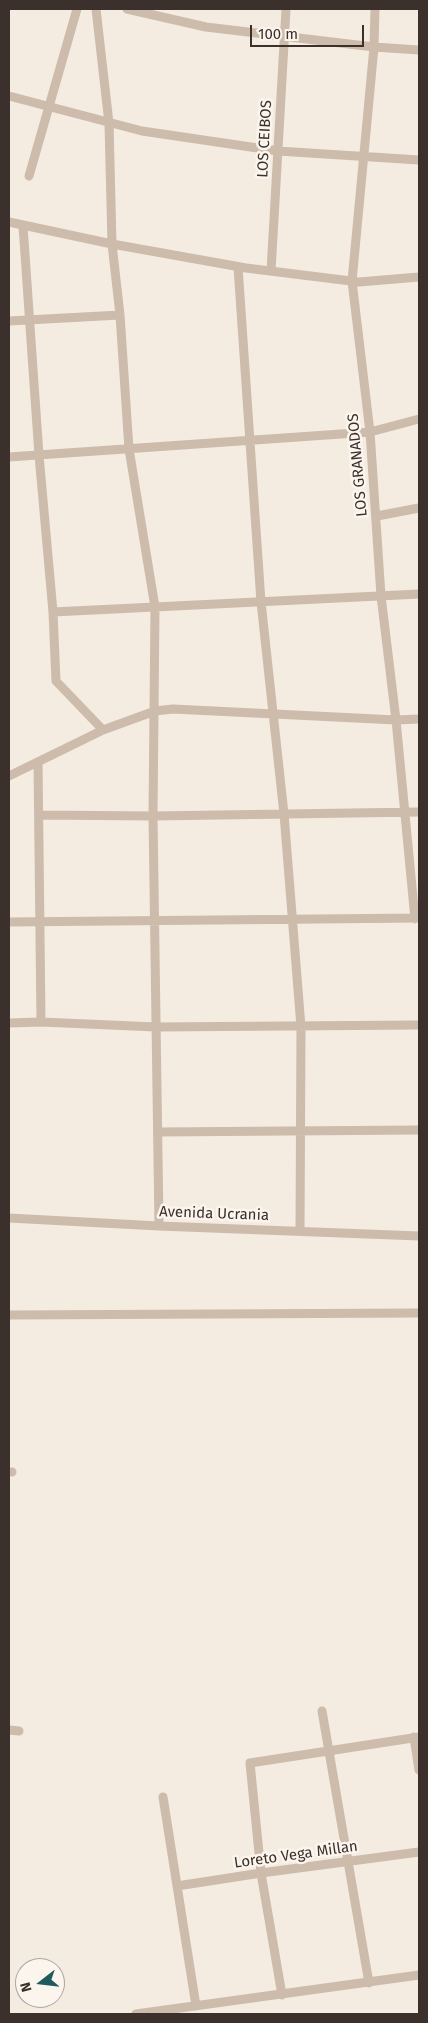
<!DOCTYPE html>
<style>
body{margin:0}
#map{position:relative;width:428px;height:2023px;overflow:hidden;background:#f4ebe1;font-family:"Fira Sans",sans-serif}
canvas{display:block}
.frame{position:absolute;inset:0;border:10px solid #3b302b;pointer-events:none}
.north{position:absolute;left:15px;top:1958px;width:50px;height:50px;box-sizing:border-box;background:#fbf5ee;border:1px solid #aea6a0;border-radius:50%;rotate:254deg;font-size:14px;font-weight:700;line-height:20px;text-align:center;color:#3b302b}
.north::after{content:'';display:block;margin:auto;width:18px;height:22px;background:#1f5a5e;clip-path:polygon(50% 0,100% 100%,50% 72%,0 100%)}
.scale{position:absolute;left:250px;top:25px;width:114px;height:22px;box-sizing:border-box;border:2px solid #3b302b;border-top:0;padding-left:6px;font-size:15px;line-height:18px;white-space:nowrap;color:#3b302b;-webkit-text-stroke:4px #fbf5ee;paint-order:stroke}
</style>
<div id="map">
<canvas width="428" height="2023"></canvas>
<div class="frame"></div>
<div class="north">N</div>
<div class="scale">100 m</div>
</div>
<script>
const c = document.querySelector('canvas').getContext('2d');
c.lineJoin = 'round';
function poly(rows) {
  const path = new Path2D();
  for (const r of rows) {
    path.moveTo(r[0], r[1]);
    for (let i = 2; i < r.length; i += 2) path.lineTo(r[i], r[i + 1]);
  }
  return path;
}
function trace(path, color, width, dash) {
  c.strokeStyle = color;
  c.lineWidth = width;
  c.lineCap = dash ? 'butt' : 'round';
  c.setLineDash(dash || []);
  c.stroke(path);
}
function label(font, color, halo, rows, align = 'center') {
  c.font = font + ' "Fira Sans",sans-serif';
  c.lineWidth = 5;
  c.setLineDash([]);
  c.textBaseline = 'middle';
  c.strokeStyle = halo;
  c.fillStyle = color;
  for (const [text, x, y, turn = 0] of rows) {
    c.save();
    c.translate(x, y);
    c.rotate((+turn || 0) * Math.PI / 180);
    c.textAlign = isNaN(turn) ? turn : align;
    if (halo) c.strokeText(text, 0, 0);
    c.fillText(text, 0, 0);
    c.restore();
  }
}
trace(poly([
 [96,9,109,123,112,244,120,315,129,449,155,607,153,816,159,1226],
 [127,9,206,27,374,47,419,50],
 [375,9,374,47,352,281,370,432,381,596,396,720,415,919],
 [9,96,142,131,278,151,419,160],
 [29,176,77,9],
 [9,222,112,244,246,268,359,282,419,277],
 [23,226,39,455,53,612,56,681,103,730],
 [238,267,261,602,284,814,301,1027,300,1231],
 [271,271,286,9],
 [9,321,120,315],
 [9,457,370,432,419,419],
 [377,516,419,508],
 [53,612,419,594],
 [38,762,41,1022],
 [9,776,103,730,155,711,173,709,396,720,419,719],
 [39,815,153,816,419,812],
 [9,922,419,918],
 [9,1023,41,1022,156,1027,419,1025],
 [158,1132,419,1130],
 [9,1218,159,1226,419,1236],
 [9,1315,419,1313],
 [9,1472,12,1472],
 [322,1711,369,1983],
 [9,1730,19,1731],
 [414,1737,419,1770],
 [163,1797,196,2006],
 [177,1886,261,1873,419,1852],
 [282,1995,261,1873,250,1763,419,1737],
 [136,2014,419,1975]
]), '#cdbbac', 9);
label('15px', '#3b302b', '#fbf5ee', [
 ["LOS CEIBOS",265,139,-87],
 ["LOS GRANADOS",358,465,-95],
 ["Avenida Ucrania",214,1214,2],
 ["Loreto Vega Millan",296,1855,-8]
]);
</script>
